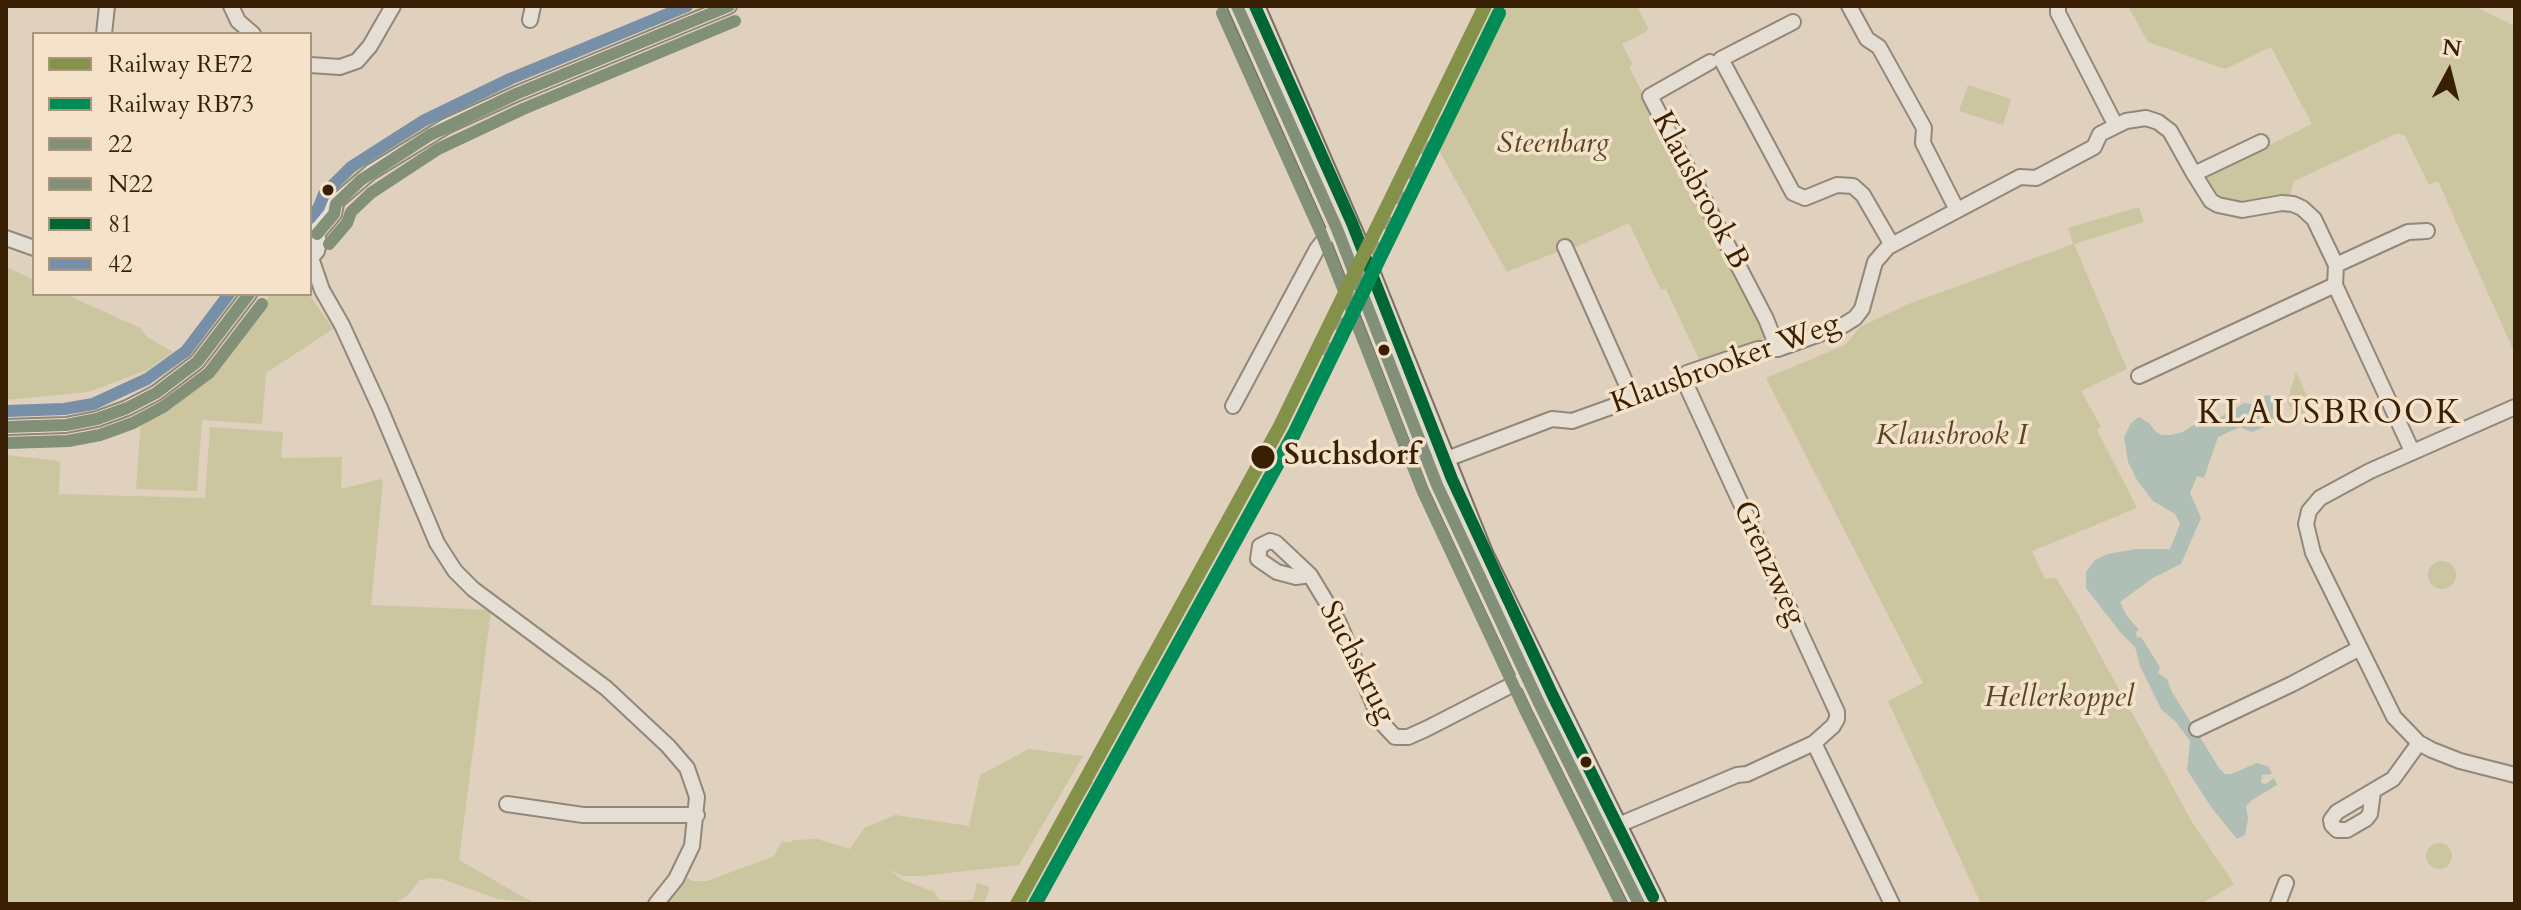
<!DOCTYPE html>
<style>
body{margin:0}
#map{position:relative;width:2521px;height:910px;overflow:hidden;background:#dfd1bd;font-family:Cardo,serif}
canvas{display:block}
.frame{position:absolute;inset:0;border:8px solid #391f03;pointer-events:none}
.legend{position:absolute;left:32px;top:32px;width:280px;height:264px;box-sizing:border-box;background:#f4e3ca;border:2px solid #a9957a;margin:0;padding:10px 14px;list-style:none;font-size:24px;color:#391f03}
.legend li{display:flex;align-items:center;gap:16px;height:40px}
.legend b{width:40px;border:2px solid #a9957a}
.north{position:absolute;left:2409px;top:32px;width:80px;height:80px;-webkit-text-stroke:6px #f4e3ca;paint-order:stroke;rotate:7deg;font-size:22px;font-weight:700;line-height:32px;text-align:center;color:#391f03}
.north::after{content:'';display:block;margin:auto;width:28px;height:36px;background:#391f03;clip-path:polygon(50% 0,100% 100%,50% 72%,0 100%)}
</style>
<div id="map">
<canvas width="2521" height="910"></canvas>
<div class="frame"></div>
<ul class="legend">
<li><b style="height:10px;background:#849148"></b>Railway RE72</li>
<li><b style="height:10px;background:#008b57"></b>Railway RB73</li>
<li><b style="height:10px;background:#819076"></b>22</li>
<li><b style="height:10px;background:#819076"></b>N22</li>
<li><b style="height:10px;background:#063"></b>81</li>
<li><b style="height:10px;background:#778fa7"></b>42</li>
</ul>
<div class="north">N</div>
</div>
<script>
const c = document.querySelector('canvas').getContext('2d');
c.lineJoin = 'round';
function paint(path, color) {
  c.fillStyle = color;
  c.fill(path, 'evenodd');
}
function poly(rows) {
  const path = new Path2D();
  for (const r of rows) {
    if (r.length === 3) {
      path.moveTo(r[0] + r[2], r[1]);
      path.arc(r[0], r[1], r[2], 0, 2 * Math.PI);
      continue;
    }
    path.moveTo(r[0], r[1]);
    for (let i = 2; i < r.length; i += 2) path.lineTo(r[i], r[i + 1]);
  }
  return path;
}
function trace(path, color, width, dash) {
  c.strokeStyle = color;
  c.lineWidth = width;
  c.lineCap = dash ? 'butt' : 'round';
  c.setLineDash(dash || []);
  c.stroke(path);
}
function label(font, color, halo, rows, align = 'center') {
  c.font = font + ' Cardo,serif';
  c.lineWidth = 7;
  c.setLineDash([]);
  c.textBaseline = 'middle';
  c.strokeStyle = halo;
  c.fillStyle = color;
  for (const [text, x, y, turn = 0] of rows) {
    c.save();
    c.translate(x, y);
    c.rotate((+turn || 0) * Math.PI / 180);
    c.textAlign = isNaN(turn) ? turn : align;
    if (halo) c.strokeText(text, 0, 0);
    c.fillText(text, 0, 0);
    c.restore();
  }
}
paint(poly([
 [1507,6,1637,6,1649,30,1622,44,1633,65,1629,67,1643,94,1646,93,1777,348,1703,368,1666,289,1661,290,1629,223,1561,254,1559,251,1507,272,1436,145],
 [2128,6,2474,6,2515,26,2515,354,2438,181,2429,185,2405,136,2398,133,2294,181,2290,196,2279,195,2240,204,2223,201,2205,177,2312,124,2271,47,2225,69,2148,42],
 [700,7,702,9,430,128,382,157,346,184,343,182,326,198,321,193,358,164,428,125],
 [1968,85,2011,99,2003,125,1959,111],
 [2139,207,2144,222,2074,244,2127,369,2081,391,2101,427,2097,430,2137,508,2032,551,2045,579,2056,578,2076,611,2192,822,2234,884,2201,904,1981,904,1888,701,1923,683,1766,378,1845,345,1860,327,1906,305,2073,244,2068,228],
 [6,267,34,280,34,294,65,294,140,328,147,337,173,352,147,370,88,392,6,400],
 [271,294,309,294,333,329,266,373,262,424,202,420,197,491,136,489,141,420,191,390,213,369],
 [2296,372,2313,409,2296,417,2287,402],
 [210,427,283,432,281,458,342,457,341,489,381,479,383,482,371,605,491,610,459,860,532,902,498,899,442,879,429,878,420,880,407,896,393,904,6,904,6,455,60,461,59,494,205,498],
 [2442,575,14],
 [1029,749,1083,756,1019,865,922,876,902,876,886,868,903,880,934,892,939,900,973,900,977,883,990,887,984,904,665,904,684,875,692,881,707,881,774,856,782,841,791,843,792,840,817,839,850,849,864,828,895,815,969,826,980,775],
 [2439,856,13]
]), '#cbc5a0');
paint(poly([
 [2266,395,2271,396,2278,413,2276,422,2252,432,2240,427,2218,437,2204,478,2197,476,2190,493,2201,518,2181,564,2153,578,2120,602,2127,616,2139,630,2136,632,2137,638,2141,637,2160,667,2158,673,2167,679,2172,692,2219,768,2225,774,2231,774,2257,763,2269,767,2272,774,2262,775,2261,783,2266,784,2274,778,2277,785,2252,800,2246,806,2248,819,2245,835,2237,839,2211,807,2187,770,2190,741,2176,722,2161,709,2140,666,2135,647,2120,632,2086,588,2086,572,2095,560,2108,554,2136,549,2170,549,2180,524,2175,514,2153,501,2137,480,2128,462,2124,437,2131,423,2139,417,2149,423,2156,432,2162,435,2170,435,2183,432,2198,422,2213,422,2244,403,2255,405]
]), '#afbfb5');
const minor = poly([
 [231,6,238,21,253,34],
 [1849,6,1867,39,1879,47,1924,128,1923,143,1957,210],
 [2058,6,2058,13,2116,126],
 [530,20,533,6],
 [1793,22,1721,59,1793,193,1805,198,1837,185,1853,186,1863,195,1892,245],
 [104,34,107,6],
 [1710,62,1650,96,1766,319,1778,349],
 [310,65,340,67,357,61,370,46,393,6],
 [2194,174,2261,142],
 [310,224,371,172,446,126,516,94,729,6],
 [310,224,316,231,319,242,317,251,310,259],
 [317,234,334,214,336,204],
 [6,238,34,248],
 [1565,247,1633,399],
 [311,258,322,290,342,325,380,408,437,543,455,571,473,589,606,688,668,746,687,768,697,797,692,846,676,879,656,904],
 [2336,265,2408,232,2427,231],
 [2139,376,2335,285],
 [1233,406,1317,249,1328,235,1345,226],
 [2515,407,2370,471,2320,498,2309,511,2306,524,2313,553,2394,717,2419,743,2432,750,2460,761,2515,775],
 [6,427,66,425,97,419,127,408,156,393,197,362,249,294],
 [1439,462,1552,419,1572,421,1678,383,1687,373,1758,349,1778,349,1842,326,1855,318,1862,309,1875,262,1888,247,2020,177,2036,178,2094,147,2100,134,2126,121,2146,118,2158,122,2170,131,2194,174,2211,201,2218,205,2242,210,2282,203,2293,204,2302,208,2314,219,2336,265,2335,285,2412,451],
 [1310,575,1296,577,1277,572,1258,559,1260,546,1270,541,1276,543,1310,575,1339,623,1381,722,1395,737,1408,737,1426,729,1535,673],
 [2197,729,2292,684,2360,648],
 [1814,743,1892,904],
 [2373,792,2370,814,2366,819,2347,830,2337,830,2332,825,2331,820,2337,812,2393,779,2419,743],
 [507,804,583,815,697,815],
 [1609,829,1737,775,1747,774,1814,743,1833,726,1837,719,1837,712,1683,378],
 [2278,904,2286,883]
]);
const major = poly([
 [1237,6,1337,229,1437,485,1539,703,1639,904],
 [1255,6,1367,264,1483,553,1656,904]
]);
trace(minor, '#938778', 18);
trace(major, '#7a6f61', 22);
trace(minor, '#e5ded4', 14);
trace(major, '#e1d9cd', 18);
trace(poly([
 [1323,355,1415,168,1500,6],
 [1039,864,1095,776]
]), '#a49c91', 3, [14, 14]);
trace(poly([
 [1237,6,1337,229,1437,485,1539,703,1639,904],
 [317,234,334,214,336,204,361,180,430,135,516,94,729,6],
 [6,427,66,425,97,419,127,408,156,393,197,362,249,294]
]), '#819076', 12);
trace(poly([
 [1222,13,1322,235,1423,492,1525,710,1621,904],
 [329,244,347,223,351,212,371,193,438,149,523,109,735,21],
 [7,443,68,441,100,435,133,423,163,407,209,373,262,304]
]), '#819076', 12);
trace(poly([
 [1255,6,1352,223,1452,479,1553,696,1653,897]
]), '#063', 12);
trace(poly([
 [310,218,319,207,324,194,351,167,423,121,510,79,687,6],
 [6,411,64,409,93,404,147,379,186,351,229,294]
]), '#778fa7', 12);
trace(poly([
 [1017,904,1280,426,1485,6]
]), '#849148', 14);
trace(poly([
 [1035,904,1294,434,1499,13]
]), '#008b57', 14);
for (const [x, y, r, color] of [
 [328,190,7,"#391f03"],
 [1384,350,7,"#391f03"],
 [1263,457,13,"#391f03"],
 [1586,762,7,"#391f03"]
]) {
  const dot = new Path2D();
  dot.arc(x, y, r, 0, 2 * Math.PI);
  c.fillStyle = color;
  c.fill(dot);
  trace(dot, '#f4e3ca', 3);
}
label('italic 30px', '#5a4624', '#f4e3ca', [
 ["Steenbarg",1553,145],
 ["Klausbrook I",1951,437],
 ["Hellerkoppel",2059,699]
]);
label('30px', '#391f03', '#f4e3ca', [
 ["Klausbrook B",1699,191,62],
 ["Klausbrooker Weg",1726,365,-20],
 ["Grenzweg",1768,564,65],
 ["Suchskrug",1356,663,63]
]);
label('bold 30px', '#391f03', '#f4e3ca', [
 ["Suchsdorf",1284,457]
], 'left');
c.letterSpacing = '2px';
label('34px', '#391f03', '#f4e3ca', [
 ["KLAUSBROOK",2330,415]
]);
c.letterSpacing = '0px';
</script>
